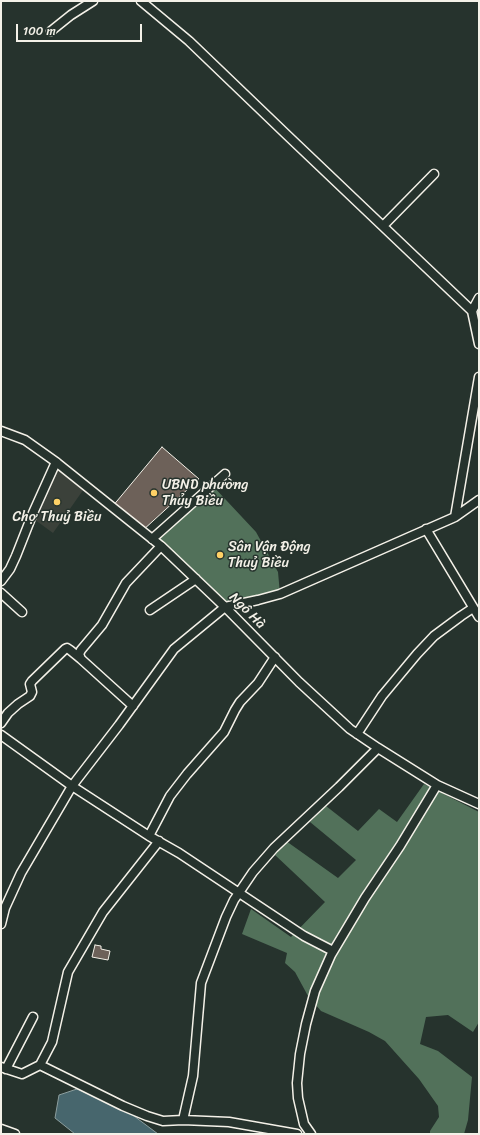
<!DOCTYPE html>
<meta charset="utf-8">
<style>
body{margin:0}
#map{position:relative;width:480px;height:1135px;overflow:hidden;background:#26332d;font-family:Sriracha,sans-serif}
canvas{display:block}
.frame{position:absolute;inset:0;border:2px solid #f4f1e8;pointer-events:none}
.scale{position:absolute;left:16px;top:24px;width:126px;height:18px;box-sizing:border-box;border:2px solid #f4f1e8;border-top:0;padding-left:5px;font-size:12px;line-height:14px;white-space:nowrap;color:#f4f1e8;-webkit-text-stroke:3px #26332d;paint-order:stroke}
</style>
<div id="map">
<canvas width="480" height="1135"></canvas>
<div class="frame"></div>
<div class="scale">100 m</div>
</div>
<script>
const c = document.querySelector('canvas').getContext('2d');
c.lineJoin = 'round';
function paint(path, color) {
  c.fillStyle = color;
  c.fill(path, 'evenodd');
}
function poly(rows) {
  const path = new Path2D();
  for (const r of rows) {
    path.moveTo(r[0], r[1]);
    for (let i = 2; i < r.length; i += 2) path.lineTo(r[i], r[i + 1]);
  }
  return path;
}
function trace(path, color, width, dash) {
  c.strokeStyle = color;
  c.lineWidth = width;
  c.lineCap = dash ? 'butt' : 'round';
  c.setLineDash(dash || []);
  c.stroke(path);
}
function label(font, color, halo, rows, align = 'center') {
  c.font = font + ' Sriracha,sans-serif';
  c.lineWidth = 3;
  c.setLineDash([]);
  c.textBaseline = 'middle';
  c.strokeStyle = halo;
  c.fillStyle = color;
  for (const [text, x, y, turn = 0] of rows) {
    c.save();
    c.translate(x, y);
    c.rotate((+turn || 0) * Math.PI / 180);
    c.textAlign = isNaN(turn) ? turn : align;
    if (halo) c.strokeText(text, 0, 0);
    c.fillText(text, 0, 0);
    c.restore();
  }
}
paint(poly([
 [56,462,86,486,53,533,31,517]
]), '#3b413a');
paint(poly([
 [212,485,256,532,278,572,280,594,225,607,152,539],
 [424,784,479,812,479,1022,473,1032,448,1015,426,1017,420,1044,438,1051,472,1077,468,1120,464,1134,430,1134,430,1131,439,1117,438,1106,419,1079,385,1041,369,1032,321,1011,308,996,295,972,285,963,287,953,242,934,251,909,291,937,325,902,275,855,286,841,338,878,356,860,310,822,326,806,358,831,379,809,397,822]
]), '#52715a');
const water = poly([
 [80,1088,126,1110,158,1134,75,1134,55,1118,59,1095,80,1088]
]);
paint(water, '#47666d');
trace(water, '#8c9e9e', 1);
const building = poly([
 [162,447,199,479,142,531,112,507,162,447],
 [95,945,101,946,101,949,110,951,108,960,92,957,95,945]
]);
paint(building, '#6d6159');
trace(building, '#f4f1e8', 1);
const minor = poly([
 [141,1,189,41,288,136,472,311,479,344],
 [51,31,71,15,93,1],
 [383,226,434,174],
 [472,311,479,298],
 [1,431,25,440,56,462,161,546,225,607,299,682,350,729,378,748,437,785,479,804],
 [455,517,479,500],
 [426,529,479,617],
 [152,539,225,474],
 [1,581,10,569,16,556,33,513,56,462],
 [1,593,22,612],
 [150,610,196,579],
 [133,706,81,659,79,654,81,650,102,625,126,583,161,546],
 [1,723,8,713,18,704,30,696,32,692,30,684,32,681,65,649,67,648,70,650,81,659],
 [357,734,382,696,417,654,434,636,461,616,473,608],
 [1,735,72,786,149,836,179,853,304,936,333,951],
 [149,836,170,796,187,774,224,732,235,710,240,702,258,683,275,657],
 [1,924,5,908,21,873,72,786,119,725,174,649,225,607,258,600,280,594,455,517,479,377],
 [40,1065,123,1106,147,1116,163,1121,183,1120,229,1122,297,1134],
 [1,1067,22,1074,40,1065,52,1042,68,972,103,912,159,841],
 [6,1069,33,1017],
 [183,1120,193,1076,201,983,226,917,234,900,253,872,274,848,339,787,378,748],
 [1,1129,15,1134],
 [311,1134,304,1124,298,1098,297,1083,300,1054,306,1024,315,991,331,955,365,898,400,846,437,785]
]);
trace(minor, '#f4f1e8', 11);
trace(minor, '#26332d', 8);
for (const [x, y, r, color] of [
 [154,493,4,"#ffd166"],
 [57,502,4,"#ffd166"],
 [220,555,4,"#ffd166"]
]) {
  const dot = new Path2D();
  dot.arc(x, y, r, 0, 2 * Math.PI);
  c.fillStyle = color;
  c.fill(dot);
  trace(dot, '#26332d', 1.5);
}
label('14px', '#f4f1e8', '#26332d', [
 ["UBND phường",162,485],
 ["Thủy Biều",162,501],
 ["Chợ Thuỷ Biều",57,517,"center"],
 ["Sân Vận Động",228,547],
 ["Thuỷ Biều",228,563]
], 'left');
label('14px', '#f4f1e8', '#26332d', [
 ["Ngô Hà",247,611,45]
]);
</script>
